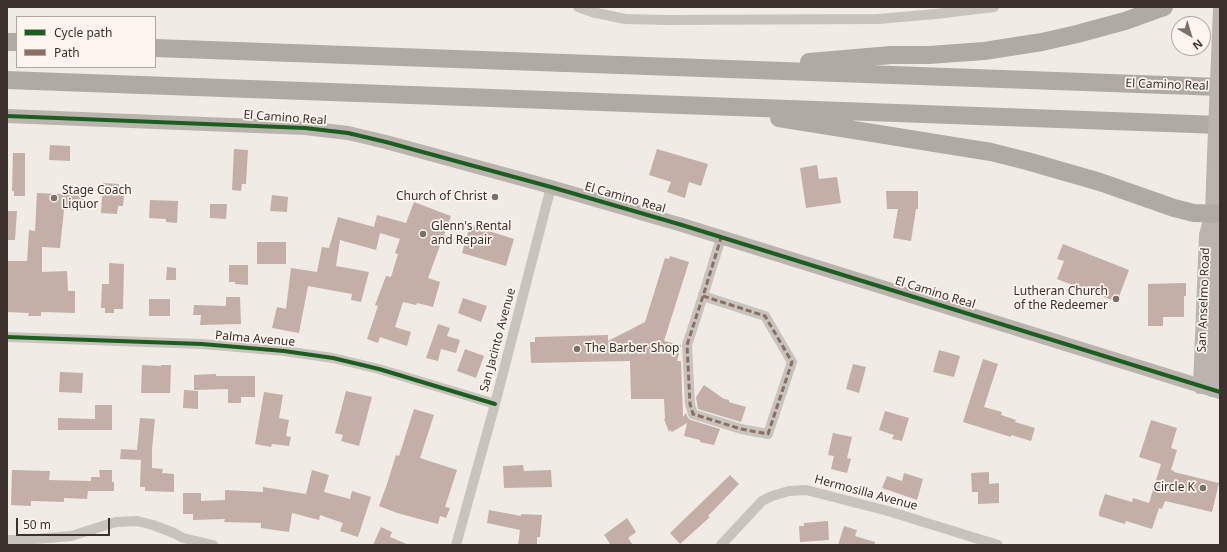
<!DOCTYPE html>
<style>
body{margin:0}
#map{position:relative;width:1227px;height:552px;overflow:hidden;background:#f0ebe5;font-family:"Noto Sans",sans-serif}
canvas{display:block}
.frame{position:absolute;inset:0;border:8px solid #3b302b;pointer-events:none}
.legend{position:absolute;left:16px;top:16px;width:140px;height:52px;box-sizing:border-box;background:#fbf5ee;border:1px solid #aea6a0;margin:0;padding:5px 7px;list-style:none;font-size:12px;color:#3b302b}
.legend li{display:flex;align-items:center;gap:8px;height:20px}
.legend b{width:20px;border:1px solid #aea6a0}
.north{position:absolute;left:1171px;top:16px;width:40px;height:40px;box-sizing:border-box;background:#fbf5ee;border:1px solid #aea6a0;border-radius:50%;rotate:142deg;font-size:11px;font-weight:700;line-height:16px;text-align:center;color:#3b302b}
.north::after{content:'';display:block;margin:auto;width:14px;height:18px;background:#7a716c;clip-path:polygon(50% 0,100% 100%,50% 72%,0 100%)}
.scale{position:absolute;left:16px;top:518px;width:94px;height:18px;box-sizing:border-box;border:2px solid #3b302b;border-top:0;padding-left:5px;font-size:12px;line-height:14px;white-space:nowrap;color:#3b302b;-webkit-text-stroke:3px #fbf5ee;paint-order:stroke}
</style>
<div id="map">
<canvas width="1227" height="552"></canvas>
<div class="frame"></div>
<ul class="legend">
<li><b style="height:5px;background:#1b5e20"></b>Cycle path</li>
<li><b style="height:5px;background:#8d6e63"></b>Path</li>
</ul>
<div class="north">N</div>
<div class="scale">50 m</div>
</div>
<script>
const c = document.querySelector('canvas').getContext('2d');
c.lineJoin = 'round';
function paint(path, color) {
  c.fillStyle = color;
  c.fill(path, 'evenodd');
}
function poly(rows) {
  const path = new Path2D();
  for (const r of rows) {
    path.moveTo(r[0], r[1]);
    for (let i = 2; i < r.length; i += 2) path.lineTo(r[i], r[i + 1]);
  }
  return path;
}
function trace(path, color, width, dash) {
  c.strokeStyle = color;
  c.lineWidth = width;
  c.lineCap = dash ? 'butt' : 'round';
  c.setLineDash(dash || []);
  c.stroke(path);
}
function label(font, color, halo, rows, align = 'center') {
  c.font = font + ' "Noto Sans",sans-serif';
  c.lineWidth = 3.5;
  c.setLineDash([]);
  c.textBaseline = 'middle';
  c.strokeStyle = halo;
  c.fillStyle = color;
  for (const [text, x, y, turn = 0] of rows) {
    c.save();
    c.translate(x, y);
    c.rotate((+turn || 0) * Math.PI / 180);
    c.textAlign = isNaN(turn) ? turn : align;
    if (halo) c.strokeText(text, 0, 0);
    c.fillText(text, 0, 0);
    c.restore();
  }
}
paint(poly([
 [50,145,70,146,70,161,49,160],
 [234,149,248,150,246,184,242,184,241,191,232,190],
 [657,149,708,164,701,186,689,182,685,198,667,192,671,182,649,175],
 [13,153,25,153,25,196,14,196,14,191,12,191],
 [817,165,819,179,837,177,841,203,806,208,800,168],
 [103,183,119,184,119,195,124,195,123,206,118,206,117,214,101,213],
 [886,191,918,191,918,209,916,209,911,241,893,238,898,209,887,209],
 [37,193,84,195,83,210,64,210,60,248,42,247,42,272,67,271,68,291,75,291,75,313,41,312,41,316,28,316,29,313,7,312,7,261,27,261,29,230,35,231],
 [272,195,288,197,287,212,270,211],
 [150,200,178,201,177,223,166,222,166,219,149,218],
 [414,202,451,216,428,278,440,282,433,307,417,303,416,305,403,302,395,327,411,332,407,346,380,337,378,343,367,339,378,306,375,305,386,276,391,277,398,254,395,253,400,239,380,233,376,250,340,240,336,266,369,272,361,302,351,300,352,294,308,286,299,333,272,328,277,307,286,309,291,268,317,272,322,247,329,248,338,217,374,227,377,215,406,223],
 [210,204,227,204,226,219,210,218],
 [7,211,17,211,15,240,7,240],
 [470,225,514,239,506,266,462,253],
 [257,242,286,242,286,264,257,264],
 [1063,244,1129,270,1117,302,1057,279,1064,261,1057,259],
 [670,256,689,262,664,341,681,345,677,361,681,361,683,417,686,413,688,418,691,420,720,429,714,445,709,444,700,442,700,440,684,436,687,423,672,432,670,430,669,432,664,419,665,419,664,399,631,399,630,361,531,363,530,342,535,342,535,337,608,335,608,341,645,322,665,258,669,259],
 [109,263,124,264,123,309,114,309,114,313,105,313,105,308,101,308,102,284,109,284],
 [229,265,248,265,248,285,235,284,235,282,229,282],
 [167,267,176,268,176,280,166,280],
 [1186,283,1186,296,1184,296,1184,317,1163,317,1163,326,1148,326,1148,284],
 [226,297,240,297,241,324,200,325,201,315,193,315,194,305,226,306],
 [463,298,487,306,481,322,458,313],
 [149,299,170,299,170,316,149,316],
 [438,324,450,328,447,336,460,340,456,353,441,349,438,361,426,358],
 [465,349,484,356,476,378,457,371],
 [939,350,960,356,954,377,933,372],
 [983,359,998,364,984,407,1002,412,1001,415,1016,420,1015,422,1035,428,1031,441,1011,435,1011,437,963,422],
 [853,364,866,367,859,393,846,389],
 [142,365,161,366,161,365,171,365,170,393,141,393],
 [60,372,83,373,82,393,59,392],
 [216,374,216,376,255,376,255,397,241,397,241,403,228,403,228,389,194,390,194,375],
 [704,385,724,399,729,400,729,402,746,407,741,422,698,409,696,397],
 [184,390,198,391,198,409,183,408],
 [346,391,372,397,359,446,341,441,343,435,335,433],
 [264,392,283,395,279,418,289,420,286,436,291,437,289,446,272,444,271,447,255,444],
 [95,405,112,405,112,430,58,430,58,418,95,419],
 [414,409,434,415,420,458,457,470,445,507,450,508,446,518,440,516,438,524,397,513,379,506,387,484,396,455,399,456],
 [885,411,909,418,902,441,892,439,894,435,879,430],
 [140,418,155,419,152,449,152,468,163,469,162,473,174,474,174,492,145,491,145,487,140,487,141,460,120,459,121,449,137,450],
 [1151,420,1177,428,1171,448,1177,450,1171,470,1174,471,1174,472,1219,483,1212,512,1165,501,1162,509,1159,508,1152,529,1126,521,1125,524,1099,516,1099,512,1105,494,1132,502,1133,498,1149,503,1161,464,1139,457],
 [833,433,852,437,847,458,851,459,847,473,831,469,834,456,828,455],
 [523,465,524,471,551,470,552,487,504,488,503,466],
 [12,470,50,471,49,480,91,481,91,477,100,477,99,470,112,470,112,482,114,482,114,491,88,491,87,499,64,498,64,502,31,501,31,506,11,505],
 [312,470,329,475,324,492,350,499,352,491,371,497,358,537,340,531,343,523,320,515,319,520,292,513,289,532,261,528,261,523,224,522,225,519,193,520,193,514,183,514,183,493,201,493,201,501,225,500,225,490,263,492,263,487,306,494],
 [989,472,989,484,999,483,999,503,978,504,978,492,972,492,971,473],
 [904,473,923,479,917,500,882,488,887,476,902,481],
 [730,475,739,484,708,516,710,517,680,544,670,533],
 [489,510,521,516,521,514,542,515,540,537,537,537,537,545,518,545,520,530,487,523],
 [627,518,636,532,628,538,633,545,611,545,604,535],
 [828,521,829,540,800,542,799,526,804,526,804,523],
 [844,526,857,530,855,536,875,542,875,545,838,545],
 [381,527,392,532,390,537,409,545,373,545]
]), '#c3afa7');
trace(poly([
 [578,7,592,12,625,19,667,20,878,19,936,14,994,7],
 [703,296,765,316,792,362,768,434,741,429,693,414,690,404,687,345,703,296,721,238],
 [7,337,202,344,284,351,333,358,379,369,495,404],
 [7,540,23,540,71,536,116,522,137,521,153,525,174,533,183,538,213,545],
 [456,545,495,404,551,187],
 [721,545,762,501,772,496,789,491,806,490,888,511,998,545]
]), '#c9c3be', 10);
trace(poly([
 [1218,58,1220,9],
 [7,116,305,128,348,133,386,142,551,187,682,225,1220,392],
 [1212,214,1218,236,1212,390],
 [1200,387,1206,235,1212,214,1214,155]
]), '#bab3ae', 14);
trace(poly([
 [7,42,17,42],
 [155,48,1220,87],
 [809,62,891,55,929,55,984,51,1042,42,1077,34,1125,21,1164,7],
 [7,80,1220,125],
 [779,118,991,152,1027,161,1100,182,1174,208,1194,213,1220,214]
]), '#afaaa4', 18);
trace(poly([
 [1214,155,1218,58]
]), '#bab3ae', 14);
trace(poly([
 [703,296,765,316,792,362,768,434,741,429,693,414,690,404,687,345,703,296,721,238]
]), '#8d6e63', 3, [6, 3]);
trace(poly([
 [7,116,305,128,348,133,386,142,551,187,682,225,1220,392],
 [7,337,202,344,284,351,333,358,379,369,495,404]
]), '#1b5e20', 4);
for (const [x, y, r, color] of [
 [495,197,4,"#7a716c"],
 [54,198,4,"#7a716c"],
 [423,234,4,"#7a716c"],
 [1116,299,4,"#7a716c"],
 [577,349,4,"#7a716c"],
 [1203,488,4,"#7a716c"]
]) {
  const dot = new Path2D();
  dot.arc(x, y, r, 0, 2 * Math.PI);
  c.fillStyle = color;
  c.fill(dot);
  trace(dot, '#fbf5ee', 1.5);
}
label('12px', '#3b302b', '#fbf5ee', [
 ["El Camino Real",1167,85,2],
 ["El Camino Real",285,118,4],
 ["El Camino Real",625,198,16],
 ["El Camino Real",935,293,17],
 ["San Anselmo Road",1204,300,-88],
 ["Palma Avenue",255,339,5],
 ["San Jacinto Avenue",498,340,-75],
 ["Hermosilla Avenue",866,493,15]
]);
label('12px', '#3b302b', '#fbf5ee', [
 ["Stage Coach",62,191],
 ["Liquor",62,205],
 ["Church of Christ",487,197,"right"],
 ["Glenn's Rental",431,227],
 ["and Repair",431,241],
 ["Lutheran Church",1108,292,"right"],
 ["of the Redeemer",1108,306,"right"],
 ["The Barber Shop",585,349],
 ["Circle K",1195,488,"right"]
], 'left');
</script>
